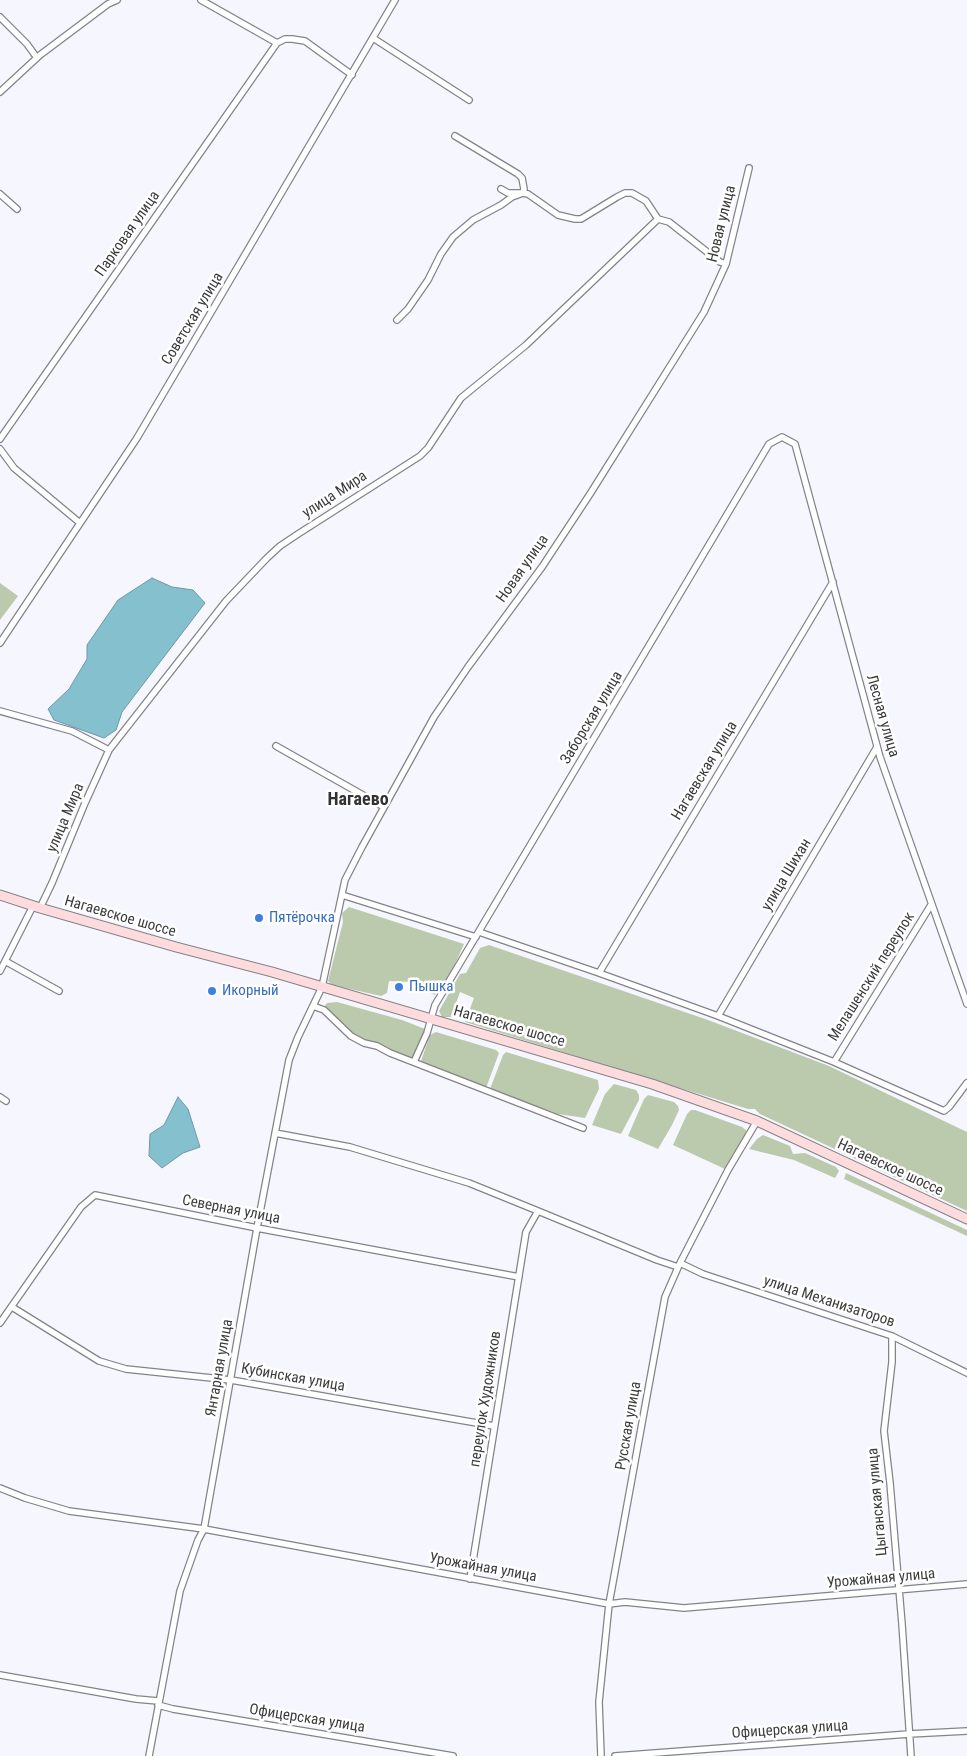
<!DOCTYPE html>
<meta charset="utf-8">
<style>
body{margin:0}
canvas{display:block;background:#f6f6fe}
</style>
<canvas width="967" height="1756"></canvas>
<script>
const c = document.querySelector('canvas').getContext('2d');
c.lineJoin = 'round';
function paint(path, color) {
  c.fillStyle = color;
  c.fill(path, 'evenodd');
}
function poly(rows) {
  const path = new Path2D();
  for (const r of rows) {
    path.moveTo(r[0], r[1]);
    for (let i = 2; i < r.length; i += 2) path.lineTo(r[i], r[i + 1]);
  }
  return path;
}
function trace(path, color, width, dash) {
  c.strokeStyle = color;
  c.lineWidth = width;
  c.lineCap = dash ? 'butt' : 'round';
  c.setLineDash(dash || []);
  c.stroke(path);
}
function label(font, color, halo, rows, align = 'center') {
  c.font = font + ' "Roboto Condensed",sans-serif';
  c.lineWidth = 5;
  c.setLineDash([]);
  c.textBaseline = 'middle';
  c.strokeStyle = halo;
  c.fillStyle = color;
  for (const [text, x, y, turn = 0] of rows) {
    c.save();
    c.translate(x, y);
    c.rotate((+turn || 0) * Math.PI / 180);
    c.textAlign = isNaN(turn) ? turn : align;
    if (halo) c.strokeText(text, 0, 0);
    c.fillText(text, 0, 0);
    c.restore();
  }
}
paint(poly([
 [0,583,18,596,0,620],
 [349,907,464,944,451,973,435,995,412,986,412,982,389,981,387,993,381,996,332,985,328,981,343,922,342,913],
 [489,945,708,1020,829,1066,967,1132,967,1211,760,1114,755,1109,748,1109,465,1022,474,998,460,992,451,1017,442,1017,439,1011,460,974,466,973,480,948],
 [337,1002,402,1020,425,1029,412,1059,364,1040,350,1032,339,1024,324,1007,327,1003],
 [436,1032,496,1050,499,1053,486,1088,421,1061,430,1035],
 [506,1052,598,1080,599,1089,585,1118,558,1114,490,1089,503,1055],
 [614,1084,636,1090,639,1095,639,1100,621,1134,592,1125,605,1094],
 [648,1095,674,1102,678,1106,679,1110,672,1125,658,1149,628,1136,644,1099],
 [691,1110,695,1110,742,1127,746,1130,746,1134,725,1169,673,1145,687,1114],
 [763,1135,790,1146,793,1154,805,1153,836,1167,839,1171,835,1178,794,1160,749,1149,757,1139],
 [846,1173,967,1230,967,1236,844,1179]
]), '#bbc9ac');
const water = poly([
 [152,578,172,587,193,590,205,603,122,712,116,730,104,738,54,720,48,709,69,689,87,659,87,645,118,600,152,578],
 [178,1097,188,1109,200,1147,183,1153,162,1168,149,1156,150,1134,164,1125,178,1097]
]);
paint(water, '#85c0cf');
trace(water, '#6f98a4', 1);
const street = poly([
 [201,0,277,43,285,39,292,39,305,41,352,75],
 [0,17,27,44,37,58],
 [373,38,469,100],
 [0,92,40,55,108,4,117,0],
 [455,136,518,174,522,178,524,189,523,193,508,193,501,189],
 [0,194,17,209],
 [397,320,408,309,428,280,441,254,453,237,473,220,501,205,512,197,523,193,528,194,558,215,575,219,581,219,617,197,625,193,632,193,646,201,658,219],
 [0,439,277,43],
 [0,449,14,468,80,523],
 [0,643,137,438,395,0],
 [0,711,72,731,109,750],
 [276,746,384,807],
 [342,895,476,937],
 [40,908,52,883,85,803,109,750,226,601,267,558,280,546,298,534,420,456,428,448,461,398,526,345,658,219,669,222,720,262,726,264],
 [479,932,599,973,718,1016,834,1062,944,1111,949,1107,967,1083],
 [5,961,59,991],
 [0,971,33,906],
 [599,973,833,582],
 [313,1006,324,1010,351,1036,364,1043,377,1046,390,1053,583,1128],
 [718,1016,877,747],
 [414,1062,427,1033,435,1005,769,444,782,437,795,444,880,757,967,1004],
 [834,1062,931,905],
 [0,1097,6,1101],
 [275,1133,350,1147,469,1183,538,1211],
 [680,1263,703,1274,892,1336,967,1373],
 [12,1307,99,1361,126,1369,231,1380,494,1426],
 [0,1323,81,1207,95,1195,257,1228,519,1277],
 [892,1336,892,1362,884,1431,890,1483,902,1624,911,1756],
 [0,1488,25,1498,69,1511,204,1529,609,1604,625,1602,684,1608,967,1584],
 [470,1579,526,1232,538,1211,657,1260,678,1267],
 [0,1675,136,1699,158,1701],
 [158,1705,173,1709,453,1756],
 [149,1756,180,1591,198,1540,204,1529,257,1228,289,1060,298,1037,322,987,345,880,362,847,434,717,468,667,542,567,590,494,704,312,726,264,749,168],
 [601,1756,599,1702,609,1604,665,1297,680,1263,728,1170,757,1121],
 [615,1756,909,1734,967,1731]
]);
const secondary = poly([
 [0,895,40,908,176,947,272,972,652,1084,757,1121,967,1219]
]);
trace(street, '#83838a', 8);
trace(secondary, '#83838a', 11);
trace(street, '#fff', 5.5);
trace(secondary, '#fedcde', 9);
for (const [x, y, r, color] of [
 [259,918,5,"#3f7fe0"],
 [399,987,5,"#3f7fe0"],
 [212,991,5,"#3f7fe0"]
]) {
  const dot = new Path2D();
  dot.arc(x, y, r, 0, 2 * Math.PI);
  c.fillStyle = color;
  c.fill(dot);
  trace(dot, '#fff', 2);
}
label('15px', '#3c3c3f', '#fff', [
 ["Новая улица",722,224,-76],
 ["Парковая улица",128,234,-55],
 ["Советская улица",193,319,-59],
 ["улица Мира",335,495,-33],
 ["Новая улица",523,569,-55],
 ["Лесная улица",882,716,74],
 ["Заборская улица",592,718,-59],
 ["Нагаевская улица",705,771,-59],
 ["улица Мира",66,818,-67],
 ["улица Шихан",787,875,-59],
 ["Нагаевское шоссе",120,917,16],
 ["Мелашенский переулок",872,977,-58],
 ["Нагаевское шоссе",509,1027,16],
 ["Нагаевское шоссе",890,1168,25],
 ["Северная улица",231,1210,11],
 ["улица Механизаторов",829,1302,18],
 ["Янтарная улица",220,1368,-80],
 ["Кубинская улица",293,1378,10],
 ["переулок Художников",486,1399,-81],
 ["Русская улица",629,1426,-80],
 ["Цыганская улица",878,1502,-95],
 ["Урожайная улица",483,1568,10],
 ["Урожайная улица",881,1579,-5],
 ["Офицерская улица",307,1719,9],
 ["Офицерская улица",790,1730,-4]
]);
label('15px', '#366cbe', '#fff', [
 ["Пятёрочка",269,918],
 ["Пышка",409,987],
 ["Икорный",222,991]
], 'left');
label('bold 18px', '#313136', '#fff', [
 ["Нагаево",358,800]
]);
</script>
